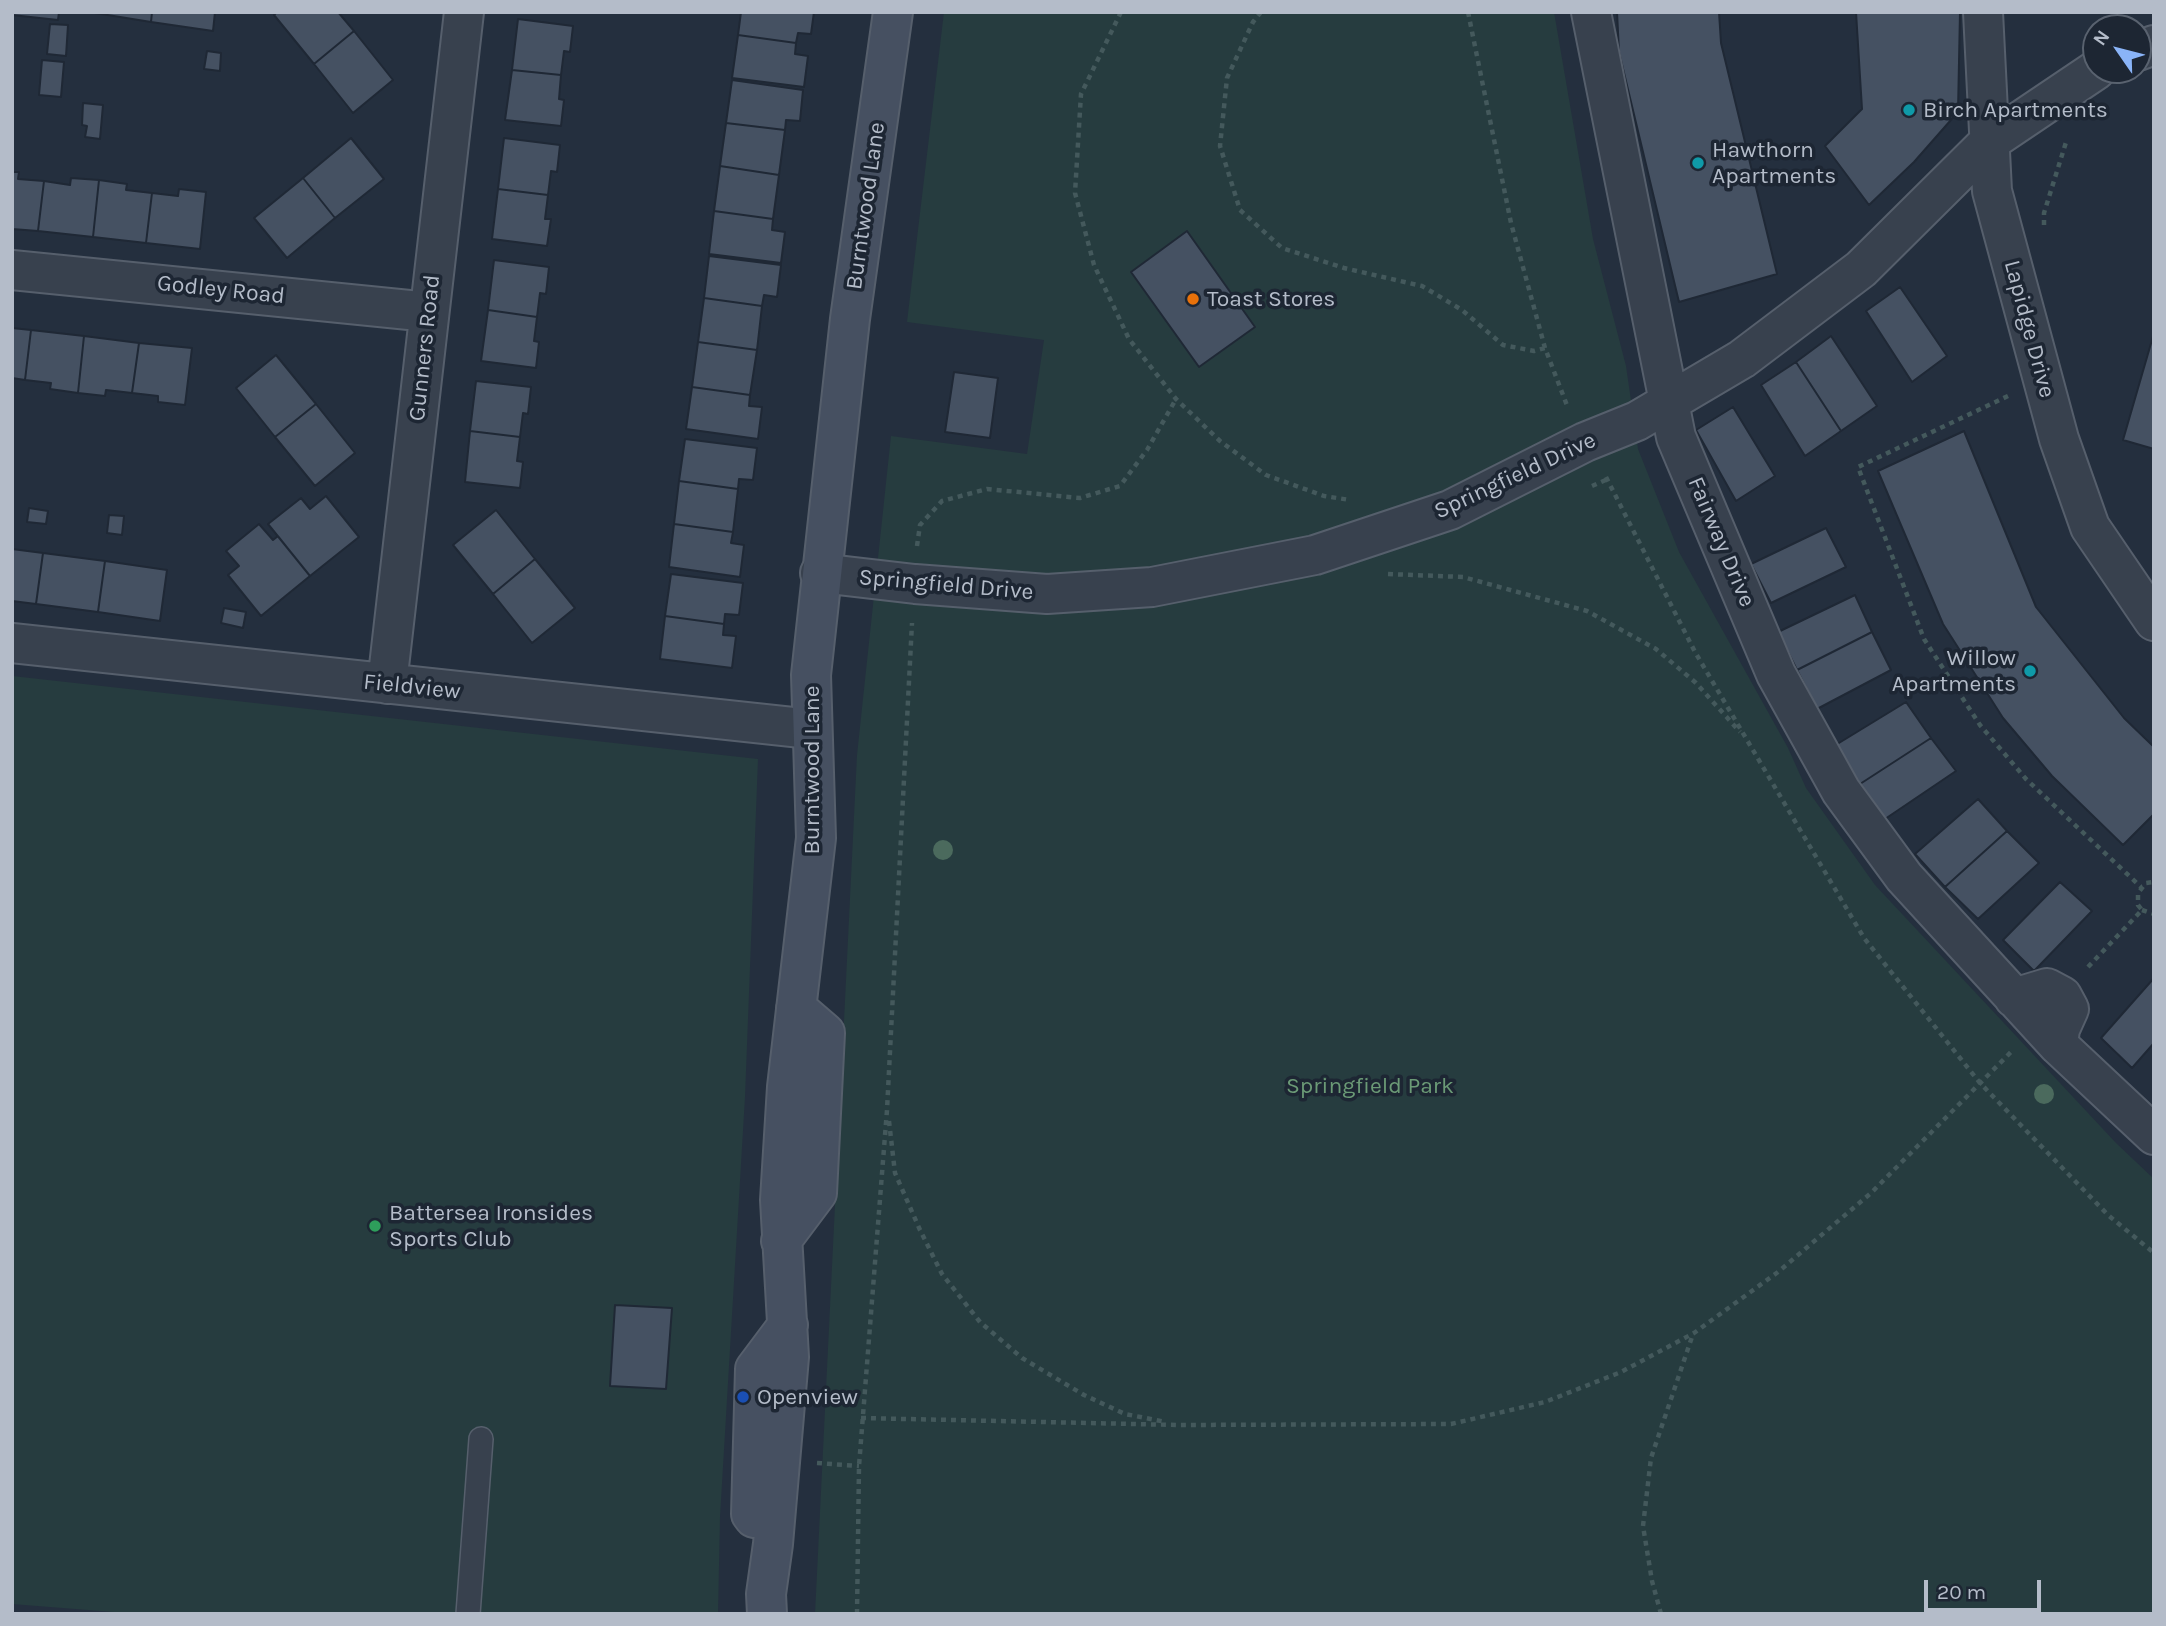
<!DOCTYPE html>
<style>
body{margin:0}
#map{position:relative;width:2166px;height:1626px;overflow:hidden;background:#242f3e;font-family:Karla,sans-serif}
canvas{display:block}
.frame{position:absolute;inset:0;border:14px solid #b4bcc9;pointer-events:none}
.north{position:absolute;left:2082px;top:14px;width:70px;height:70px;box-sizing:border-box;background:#1d2633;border:2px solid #59626f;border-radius:50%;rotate:305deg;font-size:19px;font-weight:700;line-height:28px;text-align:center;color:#b4bcc9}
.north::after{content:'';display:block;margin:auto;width:24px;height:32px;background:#8ab4f8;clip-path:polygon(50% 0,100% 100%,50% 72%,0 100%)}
.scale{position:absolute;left:1924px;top:1580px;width:117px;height:32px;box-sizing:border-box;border:4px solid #b4bcc9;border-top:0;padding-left:9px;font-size:21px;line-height:24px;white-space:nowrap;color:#b4bcc9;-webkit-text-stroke:5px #1d2633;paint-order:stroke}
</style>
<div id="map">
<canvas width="2166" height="1626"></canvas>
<div class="frame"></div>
<div class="north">N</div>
<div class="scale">20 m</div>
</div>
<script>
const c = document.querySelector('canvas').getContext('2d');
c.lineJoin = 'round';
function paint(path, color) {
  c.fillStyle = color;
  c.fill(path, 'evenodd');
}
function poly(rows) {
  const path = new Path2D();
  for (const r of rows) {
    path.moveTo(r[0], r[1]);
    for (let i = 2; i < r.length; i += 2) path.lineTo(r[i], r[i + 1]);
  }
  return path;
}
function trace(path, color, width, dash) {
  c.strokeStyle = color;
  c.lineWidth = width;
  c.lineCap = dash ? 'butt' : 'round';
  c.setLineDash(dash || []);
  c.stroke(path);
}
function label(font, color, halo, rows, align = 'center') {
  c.font = font + ' Karla,sans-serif';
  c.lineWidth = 7;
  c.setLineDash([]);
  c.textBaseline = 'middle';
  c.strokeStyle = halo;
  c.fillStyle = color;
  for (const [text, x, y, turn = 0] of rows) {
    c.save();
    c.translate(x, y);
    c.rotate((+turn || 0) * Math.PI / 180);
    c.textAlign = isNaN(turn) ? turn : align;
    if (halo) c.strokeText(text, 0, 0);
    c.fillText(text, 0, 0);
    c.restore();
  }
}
paint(poly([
 [944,12,1554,12,1593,239,1626,366,1638,449,1679,552,1788,748,1806,788,1875,885,2116,1143,2154,1179,2154,1614,815,1614,857,755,891,436,1027,454,1044,340,907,322],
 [12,676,758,759,745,1097,720,1517,718,1614,139,1614,12,1604]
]), '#263c3f');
const building = poly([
 [12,12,59,12,58,20,12,15,12,12],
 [89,12,152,12,151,22,89,12],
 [152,12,215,12,213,31,151,22,152,12],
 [277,12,338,12,354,31,314,64,274,15,277,12],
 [741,12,814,12,811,34,798,33,796,43,738,35,741,12],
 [1617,12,1719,12,1721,43,1777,274,1679,302,1619,52,1617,12],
 [1856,12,1960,12,1958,112,1914,162,1869,205,1825,146,1862,109,1856,12],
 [518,19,573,26,570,52,564,51,561,75,512,70,518,19],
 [50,24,68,25,66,56,47,54,50,24],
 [354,31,393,80,353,113,314,64,354,31],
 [738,35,796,43,795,54,808,56,804,87,732,78,738,35],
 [207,51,221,53,220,71,204,69,207,51],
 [42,60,64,62,61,97,39,95,42,60],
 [512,70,561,75,559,99,564,100,561,126,505,120,512,70],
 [732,80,803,90,800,121,786,120,785,130,726,123,732,80],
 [83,103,103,105,100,139,85,137,87,126,82,125,83,103],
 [726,123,785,130,779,175,720,166,726,123],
 [351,138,384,179,335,218,303,178,351,138],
 [504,138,560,145,557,172,551,171,548,195,498,189,504,138],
 [720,166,779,175,773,219,714,211,720,166],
 [12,172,19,172,18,179,44,181,38,231,12,229,12,172],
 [71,178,99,180,93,237,38,231,44,181,70,185,71,178],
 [303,178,335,218,287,258,254,218,303,178],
 [99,180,127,184,126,190,152,193,146,243,93,237,99,180],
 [179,189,206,192,200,249,146,243,152,193,178,196,179,189],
 [498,189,548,195,545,219,551,219,547,246,492,239,498,189],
 [714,211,773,219,772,230,785,232,781,263,709,254,714,211],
 [1187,231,1255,327,1199,367,1131,272,1187,231],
 [709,256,781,265,777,297,764,295,762,306,704,298,709,256],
 [494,260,549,267,546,294,540,293,537,317,488,310,494,260],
 [1900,287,1947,356,1912,382,1866,311,1900,287],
 [704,298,762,306,757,350,698,342,704,298],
 [488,310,537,317,534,341,539,342,536,368,481,361,488,310],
 [12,328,31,330,25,380,12,378,12,328],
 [31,330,84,336,78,393,50,389,51,383,25,380,31,330],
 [2154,333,2154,449,2123,440,2154,333],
 [84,336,139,343,132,393,106,390,105,396,78,393,84,336],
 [1831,336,1877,406,1841,431,1796,362,1831,336],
 [698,342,757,350,750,395,692,387,698,342],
 [139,343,192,348,185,405,158,402,158,396,132,393,139,343],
 [276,355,316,404,275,437,236,388,276,355],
 [1796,362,1841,431,1805,456,1761,385,1796,362],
 [954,372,998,378,990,438,945,432,954,372],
 [476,381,531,387,528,414,523,413,520,437,470,431,476,381],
 [692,387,750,395,749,406,762,407,758,439,686,429,692,387],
 [316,404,355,453,315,486,275,437,316,404],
 [1733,407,1775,476,1736,501,1696,430,1733,407],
 [470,431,520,437,517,461,523,462,520,488,465,482,470,431],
 [1964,431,2036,607,2124,718,2154,747,2154,814,2123,845,2052,776,2003,718,1943,624,1878,471,1964,431],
 [685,439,757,448,753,480,739,479,738,489,679,481,685,439],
 [679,481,738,489,733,532,674,524,679,481],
 [326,496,359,537,310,576,268,524,301,498,310,509,326,496],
 [29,508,48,511,46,524,27,522,29,508],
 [496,510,535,559,493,594,453,545,496,510],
 [109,515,124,516,122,535,107,533,109,515],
 [259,524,273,540,278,536,310,576,261,616,228,575,239,566,226,551,259,524],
 [674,524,733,532,731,543,744,545,740,577,669,567,674,524],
 [1826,528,1846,567,1771,603,1751,564,1826,528],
 [12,549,43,553,36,604,12,601,12,549],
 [43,553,105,561,98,612,36,604,43,553],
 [535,559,575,608,532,643,493,594,535,559],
 [105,561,167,570,160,621,98,612,105,561],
 [671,574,743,583,739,615,725,614,724,624,665,616,671,574],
 [1855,595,1872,632,1797,670,1778,632,1855,595],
 [224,608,246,612,243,628,221,623,224,608],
 [665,616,724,624,723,635,736,636,732,668,660,659,665,616],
 [1872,632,1891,670,1817,709,1797,670,1872,632],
 [1906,702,1931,738,1860,784,1834,746,1906,702],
 [1931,738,1956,771,1885,819,1860,784,1931,738],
 [1978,799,2007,831,1945,887,1915,854,1978,799],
 [2007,831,2039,863,1978,919,1945,887,2007,831],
 [2060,882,2092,911,2034,971,2003,940,2060,882],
 [2154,978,2154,1043,2132,1068,2101,1038,2154,978],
 [615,1305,672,1308,666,1389,610,1386,615,1305]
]);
paint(building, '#455162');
trace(building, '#1f2835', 2);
const service = poly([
 [468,1614,481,1439]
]);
const minor = poly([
 [1591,12,1676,437,1776,674,1841,791,1904,877,2058,1045,2154,1135],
 [1983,12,1992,191,2059,439,2090,527,2154,621],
 [2138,51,2154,45],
 [12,270,429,312],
 [820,573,915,584,1047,594,1152,587,1315,555,1450,510,1585,442,1637,421,1742,359,1861,269,1989,142,2096,70],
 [12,643,811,729],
 [387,684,464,12],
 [2014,998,2047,988,2062,996,2069,1009,2060,1029,2058,1045]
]);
const secondary = poly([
 [781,1241,817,1193,825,1033,796,1008],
 [754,1518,751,1514,755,1369,788,1325],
 [767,1614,766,1594,773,1544,789,1357,780,1200,787,1087,816,838,811,675,850,319,893,12]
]);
trace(service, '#565f6c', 26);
trace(minor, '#565f6c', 42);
trace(secondary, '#565f6c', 42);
trace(poly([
 [1121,12,1081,94,1075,193,1094,265,1129,339,1176,399,1220,441,1266,475,1324,496,1350,500],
 [1261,12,1253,22,1227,78,1220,146,1240,210,1282,248,1344,268,1422,286,1462,310,1503,345,1534,351,1545,348],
 [1468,12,1511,223,1545,348,1568,408],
 [2044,225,2044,213,2067,139],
 [2008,396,1858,467,1924,639,1980,725,2026,779,2141,887],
 [1606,477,1695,652,1864,938,1980,1083,2108,1215,2154,1253],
 [1592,486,1608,479],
 [917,546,920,525,942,501,987,489,1080,498,1120,486,1147,450,1176,399],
 [1388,574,1463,577,1587,611,1656,649,1696,683,1740,732],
 [2142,910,2154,914],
 [2088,967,2142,910,2138,905,2138,893,2146,883,2154,882],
 [889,1121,895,1173,920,1230,942,1274,980,1322,1022,1358,1084,1395,1125,1414,1166,1422],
 [861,1418,1179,1425,1451,1424,1545,1402,1621,1372,1694,1333,1778,1272,1871,1193,2011,1052],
 [817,1463,859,1466],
 [857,1614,859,1466,887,1110,912,623],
 [1661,1614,1652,1581,1643,1526,1651,1458,1693,1334]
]), '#44595c', 4.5, [5, 5]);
trace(service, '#38414e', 23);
trace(minor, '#38414e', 38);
trace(secondary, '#465061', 38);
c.fillStyle = '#4b6a5d';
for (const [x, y] of [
 [943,850],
 [2044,1094]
]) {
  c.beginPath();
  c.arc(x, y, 10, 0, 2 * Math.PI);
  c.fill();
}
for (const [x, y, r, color] of [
 [1909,110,7,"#0f9aa8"],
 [1698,163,7,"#0f9aa8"],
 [1193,299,7,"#e8710a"],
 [2030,671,7,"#0f9aa8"],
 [375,1226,7,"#2e9e5b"],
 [743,1397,7,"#1a4fb4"]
]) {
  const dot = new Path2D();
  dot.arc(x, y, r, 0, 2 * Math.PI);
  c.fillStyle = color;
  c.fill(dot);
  trace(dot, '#1d2633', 2.5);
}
label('23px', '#b4bcc9', '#1d2633', [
 ["Birch Apartments",1923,110],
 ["Hawthorn",1712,150],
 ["Apartments",1712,176],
 ["Toast Stores",1207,299],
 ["Willow",2016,658,"right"],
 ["Apartments",2016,684,"right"],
 ["Battersea Ironsides",389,1213],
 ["Sports Club",389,1239],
 ["Openview",757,1397]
], 'left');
label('23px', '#b4bcc9', '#1d2633', [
 ["Burntwood Lane",866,206,-82],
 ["Godley Road",221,290,6],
 ["Lapidge Drive",2029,329,75],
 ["Gunners Road",425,348,-84],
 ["Springfield Drive",1515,476,-25],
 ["Fairway Drive",1721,542,67],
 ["Springfield Drive",946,585,5],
 ["Fieldview",412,687,6],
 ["Burntwood Lane",812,770,-90]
]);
label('23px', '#6b9a76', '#1d2633', [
 ["Springfield Park",1370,1086]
]);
</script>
